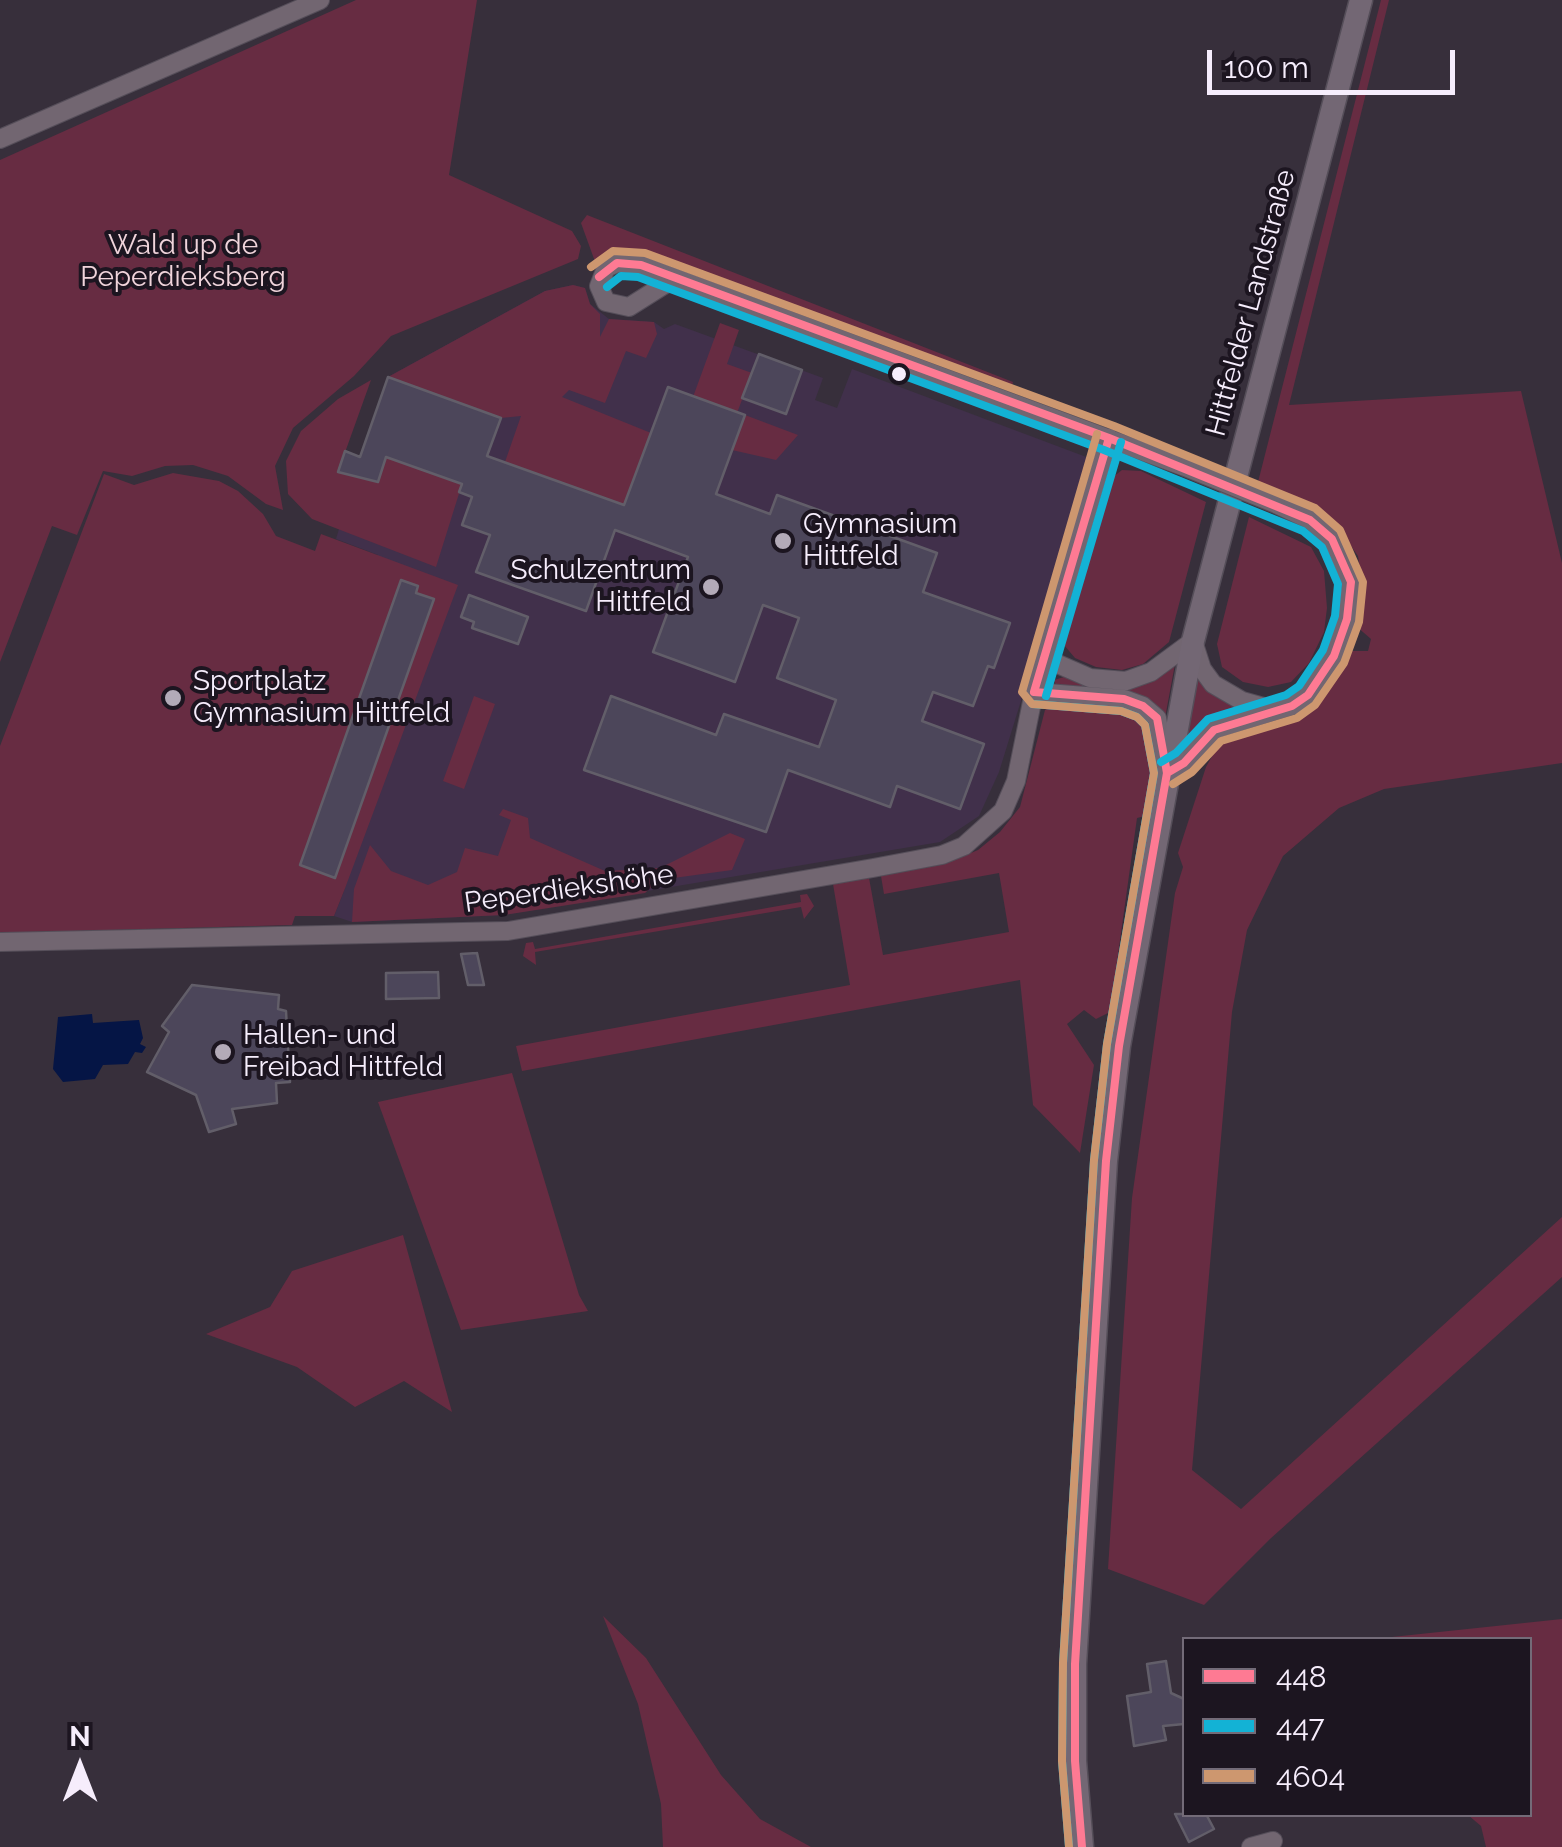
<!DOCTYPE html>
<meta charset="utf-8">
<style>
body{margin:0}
#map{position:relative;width:1562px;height:1847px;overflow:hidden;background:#372f3b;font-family:Raleway,sans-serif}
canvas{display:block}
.legend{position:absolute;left:1182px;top:1637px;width:350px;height:180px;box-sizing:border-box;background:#1c1520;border:2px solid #736b78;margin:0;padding:12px 18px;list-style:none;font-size:30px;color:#f6edfc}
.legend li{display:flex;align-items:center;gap:20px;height:50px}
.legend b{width:50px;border:2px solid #736b78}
.north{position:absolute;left:30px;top:1717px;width:100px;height:100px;-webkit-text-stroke:8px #1c1520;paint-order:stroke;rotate:0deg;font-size:28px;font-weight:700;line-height:40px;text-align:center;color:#f6edfc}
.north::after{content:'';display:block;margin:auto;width:35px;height:45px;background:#f6edfc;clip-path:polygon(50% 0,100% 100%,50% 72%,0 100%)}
.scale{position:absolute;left:1207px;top:50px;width:248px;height:45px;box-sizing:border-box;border:5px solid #f6edfc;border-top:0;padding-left:12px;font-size:30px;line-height:35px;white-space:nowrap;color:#f6edfc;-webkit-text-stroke:8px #1c1520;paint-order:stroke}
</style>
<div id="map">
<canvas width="1562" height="1847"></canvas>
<ul class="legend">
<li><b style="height:12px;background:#fe7a93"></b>448</li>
<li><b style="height:12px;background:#13b2d5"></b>447</li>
<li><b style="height:12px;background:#cd976f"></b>4604</li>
</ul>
<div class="north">N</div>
<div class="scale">100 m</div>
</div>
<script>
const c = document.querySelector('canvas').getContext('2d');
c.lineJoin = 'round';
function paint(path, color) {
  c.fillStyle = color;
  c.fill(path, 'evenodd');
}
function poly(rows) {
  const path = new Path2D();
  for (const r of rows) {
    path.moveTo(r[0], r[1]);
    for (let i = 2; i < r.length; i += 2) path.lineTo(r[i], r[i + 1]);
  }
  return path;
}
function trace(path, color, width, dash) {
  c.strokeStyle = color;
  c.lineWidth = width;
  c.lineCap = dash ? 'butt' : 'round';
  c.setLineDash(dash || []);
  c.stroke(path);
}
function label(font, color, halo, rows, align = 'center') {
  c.font = font + ' Raleway,sans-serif';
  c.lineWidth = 8;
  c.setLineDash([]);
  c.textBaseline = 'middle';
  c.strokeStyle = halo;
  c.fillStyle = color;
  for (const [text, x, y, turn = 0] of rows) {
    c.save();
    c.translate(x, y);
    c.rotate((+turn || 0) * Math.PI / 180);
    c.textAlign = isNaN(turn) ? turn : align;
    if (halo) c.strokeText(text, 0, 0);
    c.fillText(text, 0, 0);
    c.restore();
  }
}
paint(poly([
 [573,285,585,288,590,304,609,319,654,322,664,329,675,324,823,378,815,400,837,408,852,369,1089,458,1091,465,1074,529,999,772,979,816,940,842,504,915,352,922,334,916,344,891,378,555,336,539,363,448,388,377,545,291]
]), '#41304b');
paint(poly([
 [356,0,477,0,449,175,572,231,581,246,578,259,391,336,354,376,293,428,275,466,283,510,266,504,228,476,193,465,165,466,132,476,103,471,77,535,52,526,0,662,0,160],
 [1381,0,1389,0,1289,405,1521,391,1562,563,1562,763,1384,789,1339,808,1283,856,1247,930,1232,1012,1192,1470,1241,1509,1562,1217,1562,1277,1270,1539,1204,1605,1108,1569,1132,1198,1175,893,1183,867,1178,853,1206,767,1220,742,1245,728,1299,715,1315,703,1330,685,1346,651,1368,651,1371,639,1356,626,1362,582,1358,556,1332,519,1257,486],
 [587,215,1013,382,1012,386,633,250,614,251,597,267,581,223],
 [573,285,585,288,590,304,600,314,600,337,609,319,654,322,657,334,646,358,626,351,605,403,569,390,562,397,651,433,624,505,505,462,521,416,501,418,388,377,545,291],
 [720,323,739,330,727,364,752,373,737,413,693,397],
 [371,380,338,472,377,481,386,457,462,484,436,567,312,519,288,494,286,461,301,431,338,399],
 [745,415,798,435,776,460,732,450],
 [1122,470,1141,471,1206,502,1169,642,1143,664,1122,670,1096,667,1075,658,1064,645,1062,630,1108,481],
 [173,473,219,481,238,491,263,514,276,536,315,551,321,534,458,585,344,891,334,916,295,916,292,925,0,933,0,746,104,474,134,485],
 [1249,517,1311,547,1324,571,1327,608,1324,632,1309,663,1291,682,1268,687,1243,682,1222,667,1217,644],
 [1175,664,1165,718,1119,693,1056,685,1054,680,1064,677,1128,689,1154,681],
 [1196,677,1217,698,1248,710,1215,719,1183,749],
 [474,696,495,704,464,789,443,781],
 [1059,703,1122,706,1152,723,1157,739,1145,816,1137,818,1110,1012,1096,1019,1084,1010,1067,1024,1094,1065,1080,1153,1033,1105,1020,980,522,1071,516,1046,850,985,833,884,869,878,883,955,1009,932,999,873,884,894,881,876,945,864,978,850,1000,832,1020,807,1045,710],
 [503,809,528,818,530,838,605,871,660,868,730,833,745,839,732,870,659,880,645,893,504,915,352,922,354,889,370,845,391,871,428,885,457,872,465,848,498,856,511,820,499,815],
 [807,894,814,906,804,919,801,907,535,952,536,965,523,956,526,943,533,942,535,949,801,902,800,895],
 [512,1073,579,1295,588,1311,461,1330,378,1102],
 [403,1235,452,1412,404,1381,355,1407,297,1367,206,1334,270,1307,292,1271],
 [603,1616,646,1658,721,1775,760,1819,811,1847,663,1847,661,1804,638,1704],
 [1562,1619,1562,1847,1486,1847,1481,1826,1468,1815,1530,1814,1530,1640,1373,1639]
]), '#672c42');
paint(poly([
 [92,1014,93,1023,139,1020,143,1038,140,1044,146,1047,142,1053,135,1052,128,1064,103,1065,95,1079,63,1082,53,1069,58,1017]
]), '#051545');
const building = poly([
 [759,354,802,370,786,414,742,398,759,354],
 [388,377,501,418,487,456,624,505,668,387,745,415,716,494,770,514,777,495,937,553,923,592,1010,623,994,668,988,666,973,706,933,692,922,721,984,744,960,809,897,786,890,807,788,770,766,832,584,770,611,696,716,735,724,714,819,747,836,700,777,678,799,618,763,605,735,682,653,652,688,557,615,530,586,611,476,572,490,535,462,525,472,497,459,492,462,484,386,457,378,482,338,472,345,451,360,457,388,377],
 [401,580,418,586,416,593,434,599,335,878,300,865,401,580],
 [469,595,528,617,518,644,472,628,474,622,461,617,469,595],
 [477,953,484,985,468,985,461,954,477,953],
 [438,972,439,998,386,999,386,973,438,972],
 [192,985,279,995,278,1009,286,1011,290,1082,276,1083,277,1103,232,1109,236,1124,209,1132,196,1095,147,1072,169,1032,162,1026,192,985],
 [1166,1661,1171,1693,1184,1699,1184,1724,1163,1726,1166,1740,1134,1746,1127,1696,1151,1692,1147,1664,1166,1661],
 [1175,1814,1206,1814,1214,1829,1189,1842,1175,1814]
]);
paint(building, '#4c465a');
trace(building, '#625e69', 2.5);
const minor = poly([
 [0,139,320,0],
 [675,278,629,307,606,302,599,286,606,268,617,263,641,265,1185,467],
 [1044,658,1090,678,1126,681,1151,672,1193,641,1202,669,1213,684,1242,701,1274,710],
 [1034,692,1124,699,1143,706,1157,718,1167,773,1184,763,1214,730,1292,706,1308,695,1334,656,1347,619,1351,582,1332,539,1310,520,1276,504],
 [0,942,508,931,873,868,942,855,964,846,1003,811,1016,781,1034,692,1109,438],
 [1251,1847,1273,1841]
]);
const major = poly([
 [1082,1847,1075,1761,1075,1664,1106,1161,1119,1046,1193,641,1361,0]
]);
trace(minor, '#554e59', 20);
trace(major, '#554e59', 25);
trace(minor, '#726671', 18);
trace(major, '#736774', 22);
const minorBridge = poly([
 [1185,467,1276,504]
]);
trace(minorBridge, '#554e59', 20, []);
trace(minorBridge, '#726671', 18);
trace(poly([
 [599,277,617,263,641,265,1109,438,1310,520,1332,539,1351,582,1347,619,1334,656,1308,695,1292,706,1214,730,1184,763,1167,773],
 [1034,692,1124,699,1143,706,1157,718,1167,773,1119,1046,1106,1161,1075,1664,1075,1761,1082,1847],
 [1034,692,1109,438]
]), '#fe7a93', 8);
trace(poly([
 [607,287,621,276,638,277,1104,450,1303,531,1322,547,1338,584,1335,616,1323,650,1299,686,1286,695,1208,719,1176,753,1161,762],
 [1046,696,1121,442],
 [1033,704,1121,711,1137,717,1145,725,1154,773,1107,1044,1094,1160,1063,1663,1062,1761,1069,1847]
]), '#13b2d5', 8);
trace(poly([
 [591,267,613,251,645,253,1114,426,1315,508,1340,530,1363,582,1359,622,1344,663,1315,705,1297,718,1221,741,1192,772,1173,784],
 [1069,1847,1062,1761,1063,1663,1094,1160,1107,1044,1154,773,1145,725,1137,717,1121,711,1032,704,1022,692,1097,434]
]), '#cd976f', 8);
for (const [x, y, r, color] of [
 [899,374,9,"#f6edfc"],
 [783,541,10,"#b3aab8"],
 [711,587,10,"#b3aab8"],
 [173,698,10,"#b3aab8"],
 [223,1052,10,"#b3aab8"]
]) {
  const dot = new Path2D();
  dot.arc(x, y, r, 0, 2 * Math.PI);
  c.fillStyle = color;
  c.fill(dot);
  trace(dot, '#1c1520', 4);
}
label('28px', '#f0d4db', '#1c1520', [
 ["Wald up de",183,246],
 ["Peperdieksberg",183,278]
]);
label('28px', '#f6edfc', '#1c1520', [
 ["Hittfelder Landstraße",1251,303,-75],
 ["Peperdiekshöhe",569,889,-8]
]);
label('28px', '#f6edfc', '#1c1520', [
 ["Gymnasium",803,525],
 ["Hittfeld",803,557],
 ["Schulzentrum",691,571,"right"],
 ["Hittfeld",691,603,"right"],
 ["Sportplatz",193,682],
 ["Gymnasium Hittfeld",193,714],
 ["Hallen- und",243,1036],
 ["Freibad Hittfeld",243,1068]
], 'left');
</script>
